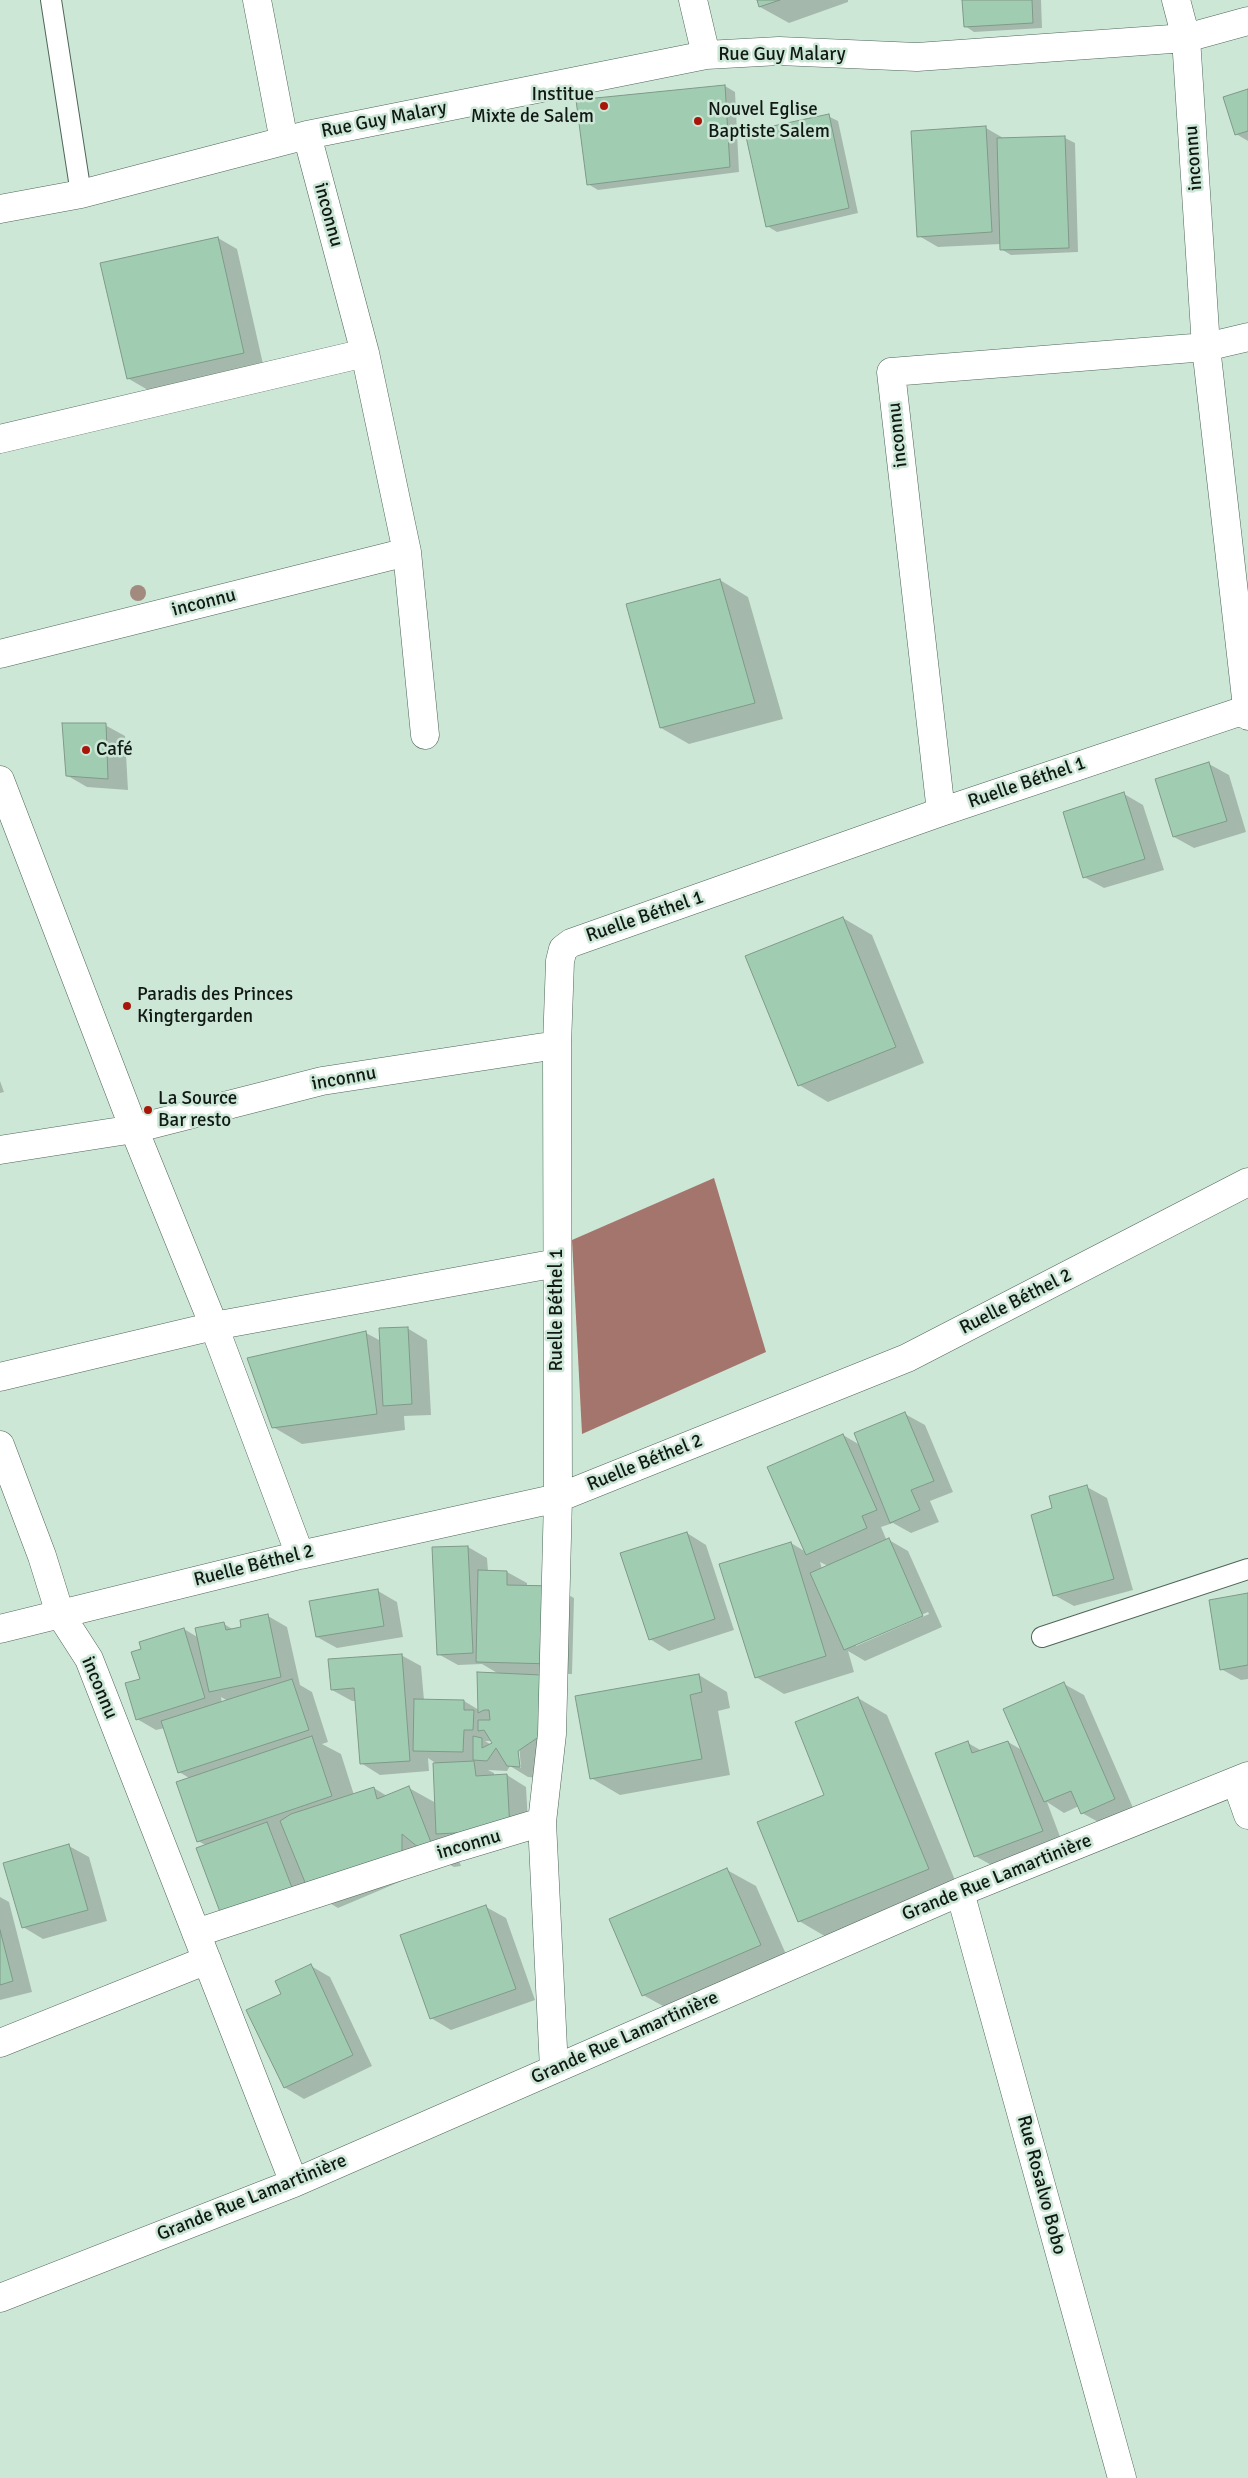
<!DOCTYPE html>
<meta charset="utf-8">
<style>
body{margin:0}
canvas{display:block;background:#cde7d7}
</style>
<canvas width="1248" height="2478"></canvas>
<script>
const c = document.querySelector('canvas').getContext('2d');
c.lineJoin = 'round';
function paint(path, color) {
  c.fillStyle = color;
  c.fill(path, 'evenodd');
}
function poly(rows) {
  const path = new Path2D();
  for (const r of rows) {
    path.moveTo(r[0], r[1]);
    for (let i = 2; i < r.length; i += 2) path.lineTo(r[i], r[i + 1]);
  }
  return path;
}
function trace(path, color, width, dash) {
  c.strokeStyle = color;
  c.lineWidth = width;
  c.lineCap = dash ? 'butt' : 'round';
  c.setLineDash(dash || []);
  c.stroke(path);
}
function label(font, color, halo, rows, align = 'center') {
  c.font = font + ' Signika,sans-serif';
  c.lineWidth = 5;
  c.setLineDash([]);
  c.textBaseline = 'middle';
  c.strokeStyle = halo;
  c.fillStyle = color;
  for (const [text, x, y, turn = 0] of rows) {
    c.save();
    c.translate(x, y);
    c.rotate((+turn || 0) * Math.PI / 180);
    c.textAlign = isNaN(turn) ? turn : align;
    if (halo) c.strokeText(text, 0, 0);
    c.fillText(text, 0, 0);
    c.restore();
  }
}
paint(poly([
 [714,1178,766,1352,582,1434,572,1240]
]), '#a4756d');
paint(poly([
 [758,0,848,0,848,2,789,23,760,7],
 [963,0,1041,0,1042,28,974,32,965,26],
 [725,86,735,92,739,172,598,190,588,184,577,101],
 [1248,90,1248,141,1236,134],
 [828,116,838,121,858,213,777,232,767,226],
 [986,128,1005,139,1065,138,1075,143,1078,252,1011,255,1001,249,1001,244,938,247,919,236],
 [218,238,237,249,263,364,148,390,129,379],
 [720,580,748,597,783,719,689,744,661,728],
 [105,725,125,736,128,790,87,787,68,776],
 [1209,764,1229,775,1246,832,1194,848,1174,837],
 [1124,794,1143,805,1164,870,1104,888,1084,877],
 [843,918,872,935,924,1063,828,1102,799,1085],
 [0,1081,4,1092,0,1093],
 [407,1328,427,1340,431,1415,404,1416,405,1430,302,1444,273,1427,366,1333,381,1341],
 [905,1414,925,1425,953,1492,930,1501,939,1522,911,1533,893,1523,881,1527,887,1541,889,1540,908,1551,942,1627,865,1661,848,1651,854,1672,784,1694,756,1677,791,1543,806,1552,843,1435,860,1445],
 [820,1562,828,1566,822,1569],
 [928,1612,929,1614,856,1646,856,1644],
 [1087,1487,1107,1498,1133,1590,1074,1606,1054,1595],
 [687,1533,706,1545,734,1630,669,1651,650,1639],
 [468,1547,487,1558,488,1571,507,1572,527,1583,527,1587,554,1587,574,1598,572,1674,538,1674,561,1687,539,1778,528,1777,510,1766,507,1771,488,1770,494,1773,494,1776,507,1775,526,1787,529,1841,457,1844,452,1841,461,1866,454,1867,430,1854,430,1869,338,1908,307,1890,313,1904,198,1841,191,1779,179,1772,165,1728,156,1730,137,1719,143,1650,184,1629,199,1638,224,1624,234,1630,268,1616,287,1627,300,1685,312,1692,328,1742,322,1744,341,1754,354,1795,374,1788,387,1796,409,1788,436,1803,437,1764,428,1758,429,1771,380,1775,361,1763,356,1701,352,1701,332,1690,401,1655,421,1666,424,1700,464,1701,479,1710,499,1674,482,1664,458,1665,438,1654],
 [221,1697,228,1701,222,1703],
 [485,1741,492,1741,494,1743,490,1744],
 [517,1745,519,1745,521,1768,518,1765],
 [378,1591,397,1602,403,1637,337,1648,317,1637],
 [1248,1595,1248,1679,1241,1680,1221,1669],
 [699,1675,727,1692,730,1708,718,1711,730,1775,620,1795,591,1778],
 [1064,1684,1084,1695,1134,1810,1102,1824,1082,1813,1079,1806,1064,1813,1047,1802,1062,1842,995,1867,975,1856,968,1743,982,1751,1008,1742,1022,1750],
 [858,1698,887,1715,957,1885,828,1938,799,1921,826,1796],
 [69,1846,89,1857,107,1921,43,1939,23,1927],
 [727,1870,756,1886,789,1961,672,2011,643,1995],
 [0,1897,9,1902,32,1992,0,2000],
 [486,1907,506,1918,535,2000,451,2030,431,2018],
 [311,1966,330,1977,372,2066,304,2099,284,2087,282,1994]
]), '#0003');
const building = poly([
 [757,0,780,0,759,7,757,0],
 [962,0,1032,0,1033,23,964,27,962,0],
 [725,85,730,167,587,185,576,100,725,85],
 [1248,89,1248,131,1235,135,1223,97,1248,89],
 [829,114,849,208,766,227,745,132,829,114],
 [986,126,992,232,917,237,911,131,986,126],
 [1065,136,1069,248,1000,250,997,138,1065,136],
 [218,237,244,353,127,379,100,263,218,237],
 [720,579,755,703,660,728,626,604,720,579],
 [62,723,106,723,108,779,66,776,62,723],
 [1209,762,1227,821,1173,837,1155,779,1209,762],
 [1124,792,1145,859,1083,878,1063,812,1124,792],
 [843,917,896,1047,798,1086,745,956,843,917],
 [408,1327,412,1404,383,1406,379,1328,408,1327],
 [366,1331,377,1414,272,1428,247,1358,366,1331],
 [905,1412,934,1481,911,1490,920,1510,890,1523,854,1433,905,1412],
 [843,1434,877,1510,862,1516,867,1528,806,1555,767,1467,843,1434],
 [1087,1485,1114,1579,1053,1596,1031,1515,1052,1508,1049,1496,1087,1485],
 [687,1532,715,1619,649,1640,620,1553,687,1532],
 [889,1538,923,1616,844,1650,810,1573,889,1538],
 [791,1542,826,1656,755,1678,719,1564,791,1542],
 [468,1546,473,1653,437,1655,432,1547,468,1546],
 [478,1570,507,1571,507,1585,554,1586,553,1664,476,1662,478,1570],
 [378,1589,384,1626,316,1637,309,1601,378,1589],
 [1248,1593,1248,1665,1220,1670,1209,1600,1248,1593],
 [268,1614,281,1677,209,1692,195,1628,224,1622,226,1630,241,1627,240,1620,268,1614],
 [184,1628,205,1698,136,1720,125,1683,140,1679,131,1652,141,1649,139,1642,184,1628],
 [402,1654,410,1761,360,1764,354,1688,331,1690,328,1659,402,1654],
 [477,1672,541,1675,543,1734,518,1751,520,1767,507,1766,496,1748,487,1761,473,1760,473,1736,482,1738,482,1748,492,1743,484,1730,478,1731,478,1720,490,1720,489,1710,484,1710,478,1713,477,1672],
 [699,1674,702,1692,690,1695,702,1759,590,1779,575,1696,699,1674],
 [292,1679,309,1730,178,1773,161,1721,292,1679],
 [1064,1682,1115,1799,1081,1814,1071,1791,1044,1802,1003,1709,1064,1682],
 [858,1697,929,1869,798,1922,757,1822,824,1795,795,1722,858,1697],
 [414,1699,464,1700,464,1710,474,1710,473,1730,464,1730,463,1752,413,1751,414,1699],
 [312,1736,332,1796,197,1842,176,1782,312,1736],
 [968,1741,972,1753,1008,1741,1043,1831,974,1857,935,1753,968,1741],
 [474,1761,476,1776,507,1774,510,1830,436,1834,433,1763,474,1761],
 [409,1786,434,1850,424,1852,402,1834,402,1852,309,1892,280,1821,291,1814,374,1787,377,1799,409,1786],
 [267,1822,294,1893,223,1920,196,1848,267,1822],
 [69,1844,88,1910,22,1928,3,1863,69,1844],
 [727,1868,761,1945,642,1996,609,1919,727,1868],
 [486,1905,516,1989,430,2019,400,1935,486,1905],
 [0,1930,13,1981,0,1985,0,1930],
 [311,1964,353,2055,284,2088,246,2010,281,1994,275,1981,311,1964]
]);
paint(building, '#a0cdb2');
trace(building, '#809989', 1);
const lane = poly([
 [51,0,81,194],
 [1042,1637,1248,1569]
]);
const street = poly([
 [257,0,284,141],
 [693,0,706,55],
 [1176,0,1186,38,1206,347,1248,716],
 [307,135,365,353,407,552,425,735],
 [0,209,81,194,307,135,706,55,779,51,917,57,1186,38,1248,21],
 [0,439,365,353],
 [0,654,407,552],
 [0,780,134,1129,214,1326,300,1555],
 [941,812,891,372,1206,347,1248,337],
 [0,1150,134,1129,322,1081,557,1045],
 [0,1377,214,1326,557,1263],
 [0,1445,42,1556,60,1614,89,1659,294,2183],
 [0,1629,300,1555,558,1498,907,1358,1248,1182],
 [1236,1781,1248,1815],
 [542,1822,554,2069],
 [960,1892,1122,2478],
 [196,1933,459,1847,542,1822,552,1734,558,1498,557,1045,560,961,563,949,571,943,941,812,1248,709],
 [0,2043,207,1960],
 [0,2298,294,2183,960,1892,1248,1776]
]);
trace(lane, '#4f6658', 22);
trace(street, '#4f6658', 29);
trace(lane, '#fff', 20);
trace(street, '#fff', 28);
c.fillStyle = '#a28a7e';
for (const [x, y] of [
 [138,593]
]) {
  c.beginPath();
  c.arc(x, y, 8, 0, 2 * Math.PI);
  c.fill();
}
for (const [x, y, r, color] of [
 [604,106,5,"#a8160a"],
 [698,121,5,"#a8160a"],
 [86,750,5,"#a8160a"],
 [127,1006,5,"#a8160a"],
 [148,1110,5,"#a8160a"]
]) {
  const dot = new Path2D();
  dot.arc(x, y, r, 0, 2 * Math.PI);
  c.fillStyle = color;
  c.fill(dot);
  trace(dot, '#cde7d7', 2);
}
label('19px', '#101914', '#cde7d7', [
 ["Rue Guy Malary",782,55],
 ["Rue Guy Malary",384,120,-11],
 ["inconnu",1194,158,-94],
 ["inconnu",328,215,75],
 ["inconnu",898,435,-96],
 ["inconnu",204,603,-14],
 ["Ruelle Béthel 1",1027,783,-19],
 ["Ruelle Béthel 1",645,917,-19],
 ["inconnu",344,1079,-10],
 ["Ruelle Béthel 2",1016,1302,-27],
 ["Ruelle Béthel 1",557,1310,-90],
 ["Ruelle Béthel 2",645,1463,-22],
 ["Ruelle Béthel 2",254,1566,-14],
 ["inconnu",99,1688,67],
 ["inconnu",469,1845,-16],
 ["Grande Rue Lamartinière",997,1878,-22],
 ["Grande Rue Lamartinière",625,2038,-24],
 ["Rue Rosalvo Bobo",1041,2185,75],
 ["Grande Rue Lamartinière",252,2198,-22]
]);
label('19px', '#101914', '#cde7d7', [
 ["Institue",594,95,"right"],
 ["Mixte de Salem",594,117,"right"],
 ["Nouvel Eglise",708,110],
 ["Baptiste Salem",708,132],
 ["Café",96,750],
 ["Paradis des Princes",137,995],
 ["Kingtergarden",137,1017],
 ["La Source",158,1099],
 ["Bar resto",158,1121]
], 'left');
</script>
